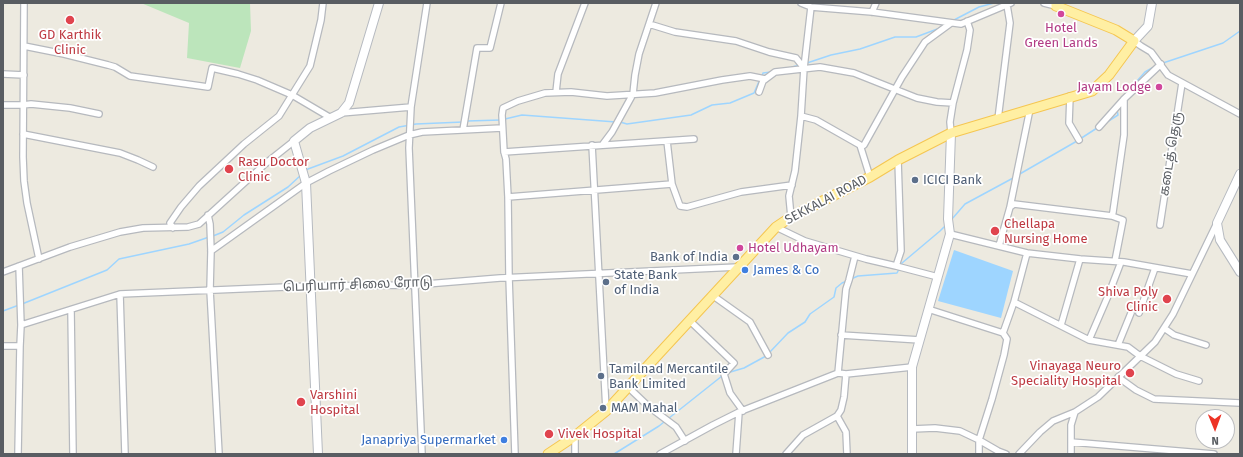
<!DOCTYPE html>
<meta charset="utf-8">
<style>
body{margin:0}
#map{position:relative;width:1243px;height:457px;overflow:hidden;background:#edeae0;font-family:"Fira Sans",sans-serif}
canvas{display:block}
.frame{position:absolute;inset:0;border:4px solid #595d62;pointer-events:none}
.north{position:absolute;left:1195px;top:409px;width:40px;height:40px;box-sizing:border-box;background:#fff;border:1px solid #bdbec0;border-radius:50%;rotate:179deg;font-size:11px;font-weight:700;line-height:16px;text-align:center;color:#595d62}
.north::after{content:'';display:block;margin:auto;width:14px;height:18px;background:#ed3426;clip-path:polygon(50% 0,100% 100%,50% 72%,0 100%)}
</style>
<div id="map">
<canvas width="1243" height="457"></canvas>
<div class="frame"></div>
<div class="north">N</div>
</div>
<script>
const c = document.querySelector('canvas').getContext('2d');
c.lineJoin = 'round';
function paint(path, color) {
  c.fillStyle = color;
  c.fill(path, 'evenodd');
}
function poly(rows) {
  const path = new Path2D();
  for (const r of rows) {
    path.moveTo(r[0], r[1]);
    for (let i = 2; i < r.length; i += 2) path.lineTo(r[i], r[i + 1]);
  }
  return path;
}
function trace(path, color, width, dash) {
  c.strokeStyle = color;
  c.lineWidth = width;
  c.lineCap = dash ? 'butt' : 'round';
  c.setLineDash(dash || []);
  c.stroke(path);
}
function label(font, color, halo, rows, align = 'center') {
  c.font = font + ' "Fira Sans","Noto Sans Tamil",sans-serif';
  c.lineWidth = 3.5;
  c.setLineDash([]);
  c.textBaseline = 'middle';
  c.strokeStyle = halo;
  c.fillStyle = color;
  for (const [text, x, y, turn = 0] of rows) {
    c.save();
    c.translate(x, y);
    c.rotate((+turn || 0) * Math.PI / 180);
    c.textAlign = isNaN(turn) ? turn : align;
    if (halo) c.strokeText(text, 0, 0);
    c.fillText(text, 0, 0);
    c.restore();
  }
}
paint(poly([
 [141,3,250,3,251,31,240,68,187,58,189,23]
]), '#bce5bb');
paint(poly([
 [954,250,1013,271,1001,318,938,301]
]), '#9ed5ff');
trace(poly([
 [954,20,979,7,994,3],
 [807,63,831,55,860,49,895,37,916,37,940,28],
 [1163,63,1223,43,1240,31],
 [792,67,800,65],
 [762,76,763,73,771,72],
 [1129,90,1145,72,1152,68],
 [505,119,522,115,616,122],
 [467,121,501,120],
 [620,122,627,124,691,115,712,105,730,103,754,93,760,79],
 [1107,122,1118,115,1117,110],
 [1080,139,1097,128],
 [305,171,308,169,343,156,399,127,416,124,463,122],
 [1018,175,1077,141],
 [952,219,965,204,1015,177],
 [213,236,223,232,244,215,288,187,301,175],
 [901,266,902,263,940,231,945,226],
 [851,279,858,276,897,273,899,269],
 [22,304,107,270,119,259,189,244,209,237],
 [3,311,19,305],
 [769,353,788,333,805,322,810,314,834,297,836,288,842,283,847,281],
 [727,373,744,368,766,356],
 [614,454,659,426,722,376]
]), '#9ed5ff', 1.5);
const street = poly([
 [24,3,23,157,24,181,27,203,39,259],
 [801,3,811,7,872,12,961,24,1011,3],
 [1044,3,1056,6],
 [811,7,804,68,801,116,816,120,860,145,870,177],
 [872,12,876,3],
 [649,24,656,3],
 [1134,41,1141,46,1151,52,1168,75,1240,114],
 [24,46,64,54,108,65,115,67,130,76,208,87,212,68,238,74,257,80,292,95,310,66,321,20,323,3],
 [3,74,24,75],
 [556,92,558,74,585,3],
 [759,92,763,81,775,72,820,67,854,73,917,98,937,102,953,103,950,122,951,133],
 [1070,96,1069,123,1079,140],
 [953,103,967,50,970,30,967,21],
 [3,105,23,105,31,104,70,108,99,114],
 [411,107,409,148,422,454],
 [341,113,411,107,427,3],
 [998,119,1010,23,1007,5],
 [1099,127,1124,99,1161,64],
 [463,130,477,48,490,48,501,3],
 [23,134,120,153,138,160,153,167],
 [694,139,504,152,502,115,503,108,518,101,545,93,571,92,607,96,655,93,722,80,750,76,765,79],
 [667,141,672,184,680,206,687,207,741,192,792,185],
 [603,144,612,132,633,94,635,75,639,54,649,24,675,32,736,41,769,52,796,58,804,68],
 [592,145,606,410],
 [861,147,864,145,902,77,925,42,951,23],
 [504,152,506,159,508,197,509,277,515,454],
 [508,197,672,184],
 [1010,207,1030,109],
 [208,215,210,224,211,251,210,290,219,454],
 [1112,216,1123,220,1115,261],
 [791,217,789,196,795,171,801,116],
 [1160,225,1182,83],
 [776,227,805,241,866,259,896,266,901,251,898,160],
 [173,228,170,223,181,207,199,186,244,144,279,116,292,95,331,118],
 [950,234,1027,253,1080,259,1124,262,1192,274],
 [999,246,1010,207,1014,204,1112,216,1113,212,1124,135,1124,99],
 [211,251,306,183,329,171,373,150,409,135,422,132,502,128],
 [19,266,21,325],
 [896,266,938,277],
 [3,272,70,247,120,232,143,228,188,227,199,224,265,164,294,141],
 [120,294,125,454],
 [712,295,750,322,768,355],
 [1014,302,1089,340,1128,347,1140,356,1176,374,1199,381],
 [928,309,1003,333,1007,339,1004,355,992,399,979,440,979,454],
 [71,310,73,454],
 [1139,313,1155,268],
 [689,320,734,363,724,374,730,393,743,411],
 [1061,325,1080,259],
 [1164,328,1174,335,1206,345],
 [1003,333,1014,302,1027,253],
 [841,335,920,340],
 [1089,340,1108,296,1121,262],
 [1118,345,1131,313],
 [3,346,20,346,21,325,120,294,310,286,414,285,500,278,738,267],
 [838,373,846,289,849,280,855,256],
 [1118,377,1136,390,1154,399,1240,403],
 [628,387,648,406,676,427,685,441],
 [837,416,841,410,844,397,846,374],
 [837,416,846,432,847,454],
 [912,429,935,428,960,431,979,440,998,451,1006,454],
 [575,436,575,454],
 [1071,442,1214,454],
 [18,454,20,346],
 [660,454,713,425,739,412,838,373,846,374,912,367],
 [736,454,739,412],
 [786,454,803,435,837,416],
 [1019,454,1040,432,1053,421,1075,412],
 [1071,454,1071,425,1075,412,1098,397,1155,342,1173,314,1217,223]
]);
const secondary = poly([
 [1134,41,1148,26,1152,3],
 [1240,174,1217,223,1220,240,1240,272],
 [318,454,306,183,294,141,310,128,341,113,349,103,379,3],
 [912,454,912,367,950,234,948,219,951,133]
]);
const primary = poly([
 [548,454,575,436,606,411,776,227,791,217,870,177,898,160,951,133,1092,91,1109,75,1134,41,1116,30,1056,6,1056,3]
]);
trace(street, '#b6b9be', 8);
trace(secondary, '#b6bac0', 10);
trace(primary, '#f5c651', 11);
trace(street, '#fff', 5.5);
trace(secondary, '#fff', 8);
trace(primary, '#ffefa3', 9);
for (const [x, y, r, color] of [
 [1061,14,4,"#d1479c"],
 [70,20,5,"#e0444e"],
 [1159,87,4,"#d1479c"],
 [229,169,5,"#e0444e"],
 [915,180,4,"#5c6f8a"],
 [995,231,5,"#e0444e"],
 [740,248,4,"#d1479c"],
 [736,257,4,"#5c6f8a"],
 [745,270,4,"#3f7fe0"],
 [606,282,4,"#5c6f8a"],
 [1167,299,5,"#e0444e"],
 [1130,373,5,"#e0444e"],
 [601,376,4,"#5c6f8a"],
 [301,402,5,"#e0444e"],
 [603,408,4,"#5c6f8a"],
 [549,434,5,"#e0444e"],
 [504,440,4,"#3f7fe0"]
]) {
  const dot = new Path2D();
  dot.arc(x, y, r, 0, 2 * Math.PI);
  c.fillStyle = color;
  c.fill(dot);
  trace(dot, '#fff', 1.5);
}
label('13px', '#b23c85', '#fff', [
 ["Hotel",1061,28],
 ["Green Lands",1061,43],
 ["Jayam Lodge",1151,87,"right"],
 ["Hotel Udhayam",748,248,"left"]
]);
label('13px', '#be3a42', '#fff', [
 ["GD Karthik",70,35,"center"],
 ["Clinic",70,50,"center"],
 ["Rasu Doctor",238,162],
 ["Clinic",238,177],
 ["Chellapa",1004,224],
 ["Nursing Home",1004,239],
 ["Shiva Poly",1158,292,"right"],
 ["Clinic",1158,307,"right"],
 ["Vinayaga Neuro",1121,366,"right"],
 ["Speciality Hospital",1121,381,"right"],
 ["Varshini",310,395],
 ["Hospital",310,410],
 ["Vivek Hospital",558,434]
], 'left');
label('13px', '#595d62', '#fff', [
 ["கடைத் தெரு",1171,154,-81],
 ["SEKKALAI ROAD",826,200,-28],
 ["பெரியார் சிலை ரோடு",358,285,-2]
]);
label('13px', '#4e5e75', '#fff', [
 ["ICICI Bank",923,180],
 ["Bank of India",728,257,"right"],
 ["State Bank",614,275],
 ["of India",614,290],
 ["Tamilnad Mercantile",609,369],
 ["Bank Limited",609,384],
 ["MAM Mahal",611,408]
], 'left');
label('13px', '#366cbe', '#fff', [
 ["James & Co",753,270],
 ["Janapriya Supermarket",496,440,"right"]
], 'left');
</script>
